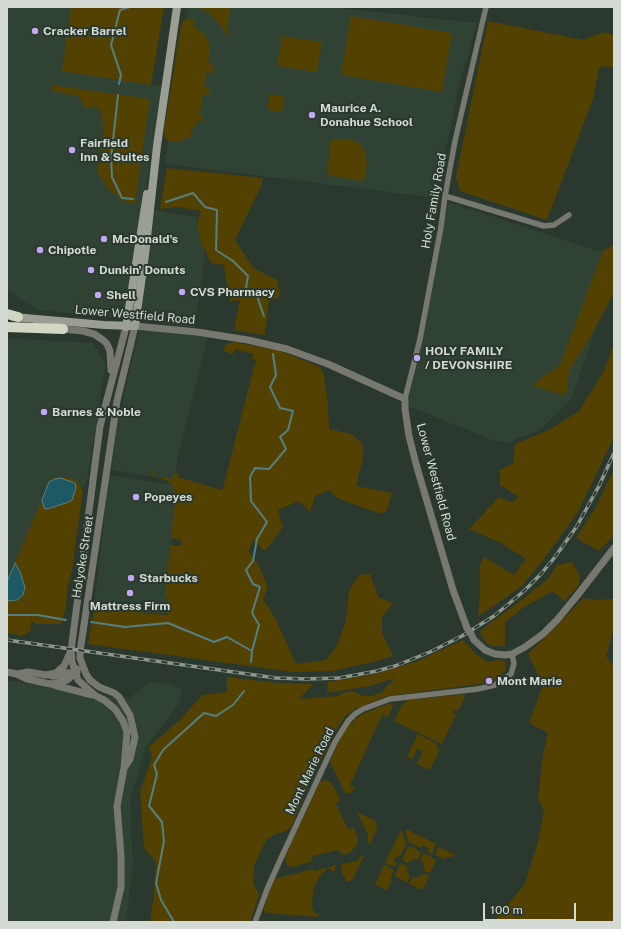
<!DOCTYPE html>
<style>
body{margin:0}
#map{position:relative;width:621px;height:929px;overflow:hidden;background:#2b382d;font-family:"Public Sans",sans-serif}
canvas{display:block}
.frame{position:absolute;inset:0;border:8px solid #d3dbd4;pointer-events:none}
.scale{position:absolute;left:483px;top:903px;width:93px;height:18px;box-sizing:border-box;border:2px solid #d3dbd4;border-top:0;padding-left:5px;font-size:12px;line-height:14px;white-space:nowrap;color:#d3dbd4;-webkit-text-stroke:3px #2b382d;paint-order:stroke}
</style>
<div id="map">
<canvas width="621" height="929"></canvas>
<div class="frame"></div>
<div class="scale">100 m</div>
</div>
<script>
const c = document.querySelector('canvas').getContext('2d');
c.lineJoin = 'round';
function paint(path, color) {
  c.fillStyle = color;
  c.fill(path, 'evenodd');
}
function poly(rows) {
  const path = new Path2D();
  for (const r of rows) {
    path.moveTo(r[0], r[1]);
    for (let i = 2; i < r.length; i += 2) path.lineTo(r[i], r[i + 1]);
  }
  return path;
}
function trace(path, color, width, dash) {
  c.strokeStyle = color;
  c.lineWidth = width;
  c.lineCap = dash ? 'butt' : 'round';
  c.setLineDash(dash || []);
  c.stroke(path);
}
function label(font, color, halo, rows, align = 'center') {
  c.font = font + ' "Public Sans",sans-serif';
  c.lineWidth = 4;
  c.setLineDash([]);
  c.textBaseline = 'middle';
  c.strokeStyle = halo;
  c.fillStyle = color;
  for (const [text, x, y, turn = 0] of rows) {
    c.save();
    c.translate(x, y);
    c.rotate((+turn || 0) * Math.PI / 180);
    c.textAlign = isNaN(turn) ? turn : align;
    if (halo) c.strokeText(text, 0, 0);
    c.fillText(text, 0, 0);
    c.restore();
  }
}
paint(poly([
 [7,7,73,7,65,69,163,86,143,208,196,217,203,240,205,256,195,328,141,320,37,310,7,290],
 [188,7,332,7,477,23,458,90,436,198,165,164],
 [448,202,614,256,614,276,571,400,539,431,506,443,492,440,408,406],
 [139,330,168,331,208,336,178,457,174,480,112,470,116,430],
 [7,338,93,343,106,364,86,487,57,482,7,597],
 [109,475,177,485,166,614,94,608],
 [7,680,76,693,128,699,149,682,173,684,182,691,179,704,146,747,130,800,133,866,126,922,7,922]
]), '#2f4233');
paint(poly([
 [71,7,164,7,151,85,62,71],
 [192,7,230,7,227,32,232,33,232,35,230,36,225,32,219,23,208,12,199,8],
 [351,16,452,33,442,92,341,75],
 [188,18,194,20,195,22,192,25,203,33,209,42,210,49,208,62,213,66,213,73,207,72,206,74,204,87,210,88,209,95,203,94,199,116,204,117,204,121,203,123,199,119,195,126,190,131,192,136,188,138,180,141,170,142,165,138,164,131,181,25,184,20],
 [488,21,583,40,604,32,614,35,614,68,603,66,599,68,593,99,547,220,460,191,456,177],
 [282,36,322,42,317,72,277,66],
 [52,85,150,99,135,204,124,202,107,188,98,172,98,167,104,130,100,110,98,107,87,108,82,104,82,101,78,96,52,91],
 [270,94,284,96,282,112,267,110],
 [331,139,350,139,359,143,366,153,367,164,364,181,331,176,327,171],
 [167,168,262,178,262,184,235,240,253,268,277,280,281,296,269,301,265,335,234,330,240,300,231,301,229,298,224,265,211,263,201,242,197,225,201,211,178,207,160,209],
 [614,245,614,293,588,341,569,371,567,392,562,395,532,385,560,365,603,251],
 [234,342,278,350,320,367,324,375,328,406,329,429,351,434,362,443,363,458,356,486,392,493,386,512,378,513,339,499,329,490,315,496,310,512,299,501,278,510,283,527,265,551,253,540,249,551,258,564,268,587,263,599,275,618,296,664,326,660,337,646,346,620,349,591,359,575,370,574,378,597,393,603,382,617,382,633,393,656,377,661,332,671,293,672,88,644,94,610,112,610,168,615,166,609,168,598,165,595,170,545,181,546,181,540,171,538,175,496,174,488,168,481,153,476,151,473,152,470,154,471,154,476,172,479,173,474,178,474,178,477,221,490,223,488,256,360,252,359,253,354,235,349,233,354,223,351,226,344],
 [614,344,614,437,578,512,547,555,522,586,478,617,480,595,480,566,484,557,514,575,526,559,501,543,469,529,499,497,512,502,519,497,500,485,500,470,513,464,515,444,551,429,579,411,604,371],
 [614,469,614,535,599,551,576,538,596,507],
 [54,477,62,477,75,479,81,486,83,490,72,570,67,589,66,607,61,624,37,624,31,621,31,630,23,636,7,633,7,582,49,482],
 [572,562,579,575,579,585,565,601,552,591,523,608,505,622,505,646,490,646,483,639,480,631,515,605,548,579,557,565],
 [583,598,595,600,613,599,613,631,606,656,614,666,614,922,493,922,525,884,539,838,544,811,538,799,543,754,548,733,529,723,543,685,528,654,558,625],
 [463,640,476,654,487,662,498,660,505,661,505,671,494,682,388,696,357,708,345,716,337,728,323,758,319,761,315,761,311,758,308,765,315,772,291,827,286,831,274,835,266,840,254,866,253,882,259,895,250,922,150,922,154,894,156,862,144,848,140,791,152,758,149,747,182,718,202,695,227,692,227,677,277,683,313,684,299,699,338,696,343,693,353,691,363,696,371,696,381,693,395,678,370,686,327,693,328,682,375,674,415,662],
 [466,694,458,711,454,710,453,713,456,715,442,744,394,721,402,705,408,700],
 [390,703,393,706,388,717,382,715,350,785,355,788,351,793,345,793,330,762,331,758,344,731,350,723,354,723,354,719,365,713],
 [418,734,437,744,436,748,440,749,430,770,417,764,423,751,417,749,412,760,407,757],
 [325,780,329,781,331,783,339,797,339,801,336,804,348,829,353,828,355,830,358,839,357,844,351,852,344,855,341,853,338,850,312,856,312,860,310,862,292,867,288,866,285,860,285,857,320,782],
 [357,812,376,821,377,829,370,844,368,843,368,835],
 [406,829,436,844,432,854,428,852,428,848,425,846,422,846,420,848,409,842,405,831],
 [401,830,402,831,406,844,400,856,395,858,394,861,397,864,395,867,385,863],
 [408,847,412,847,421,852,418,859,413,859,408,863,402,860],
 [439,847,456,855,444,859,435,855],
 [424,853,436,860,430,873,424,871,424,864,420,860],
 [362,855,364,856,352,881,347,882,341,871,342,864,357,861],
 [400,863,407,866,407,872,410,876,407,883,395,876],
 [336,865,334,872,328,868,321,875,316,883,313,891,312,908,315,914,319,913,318,917,266,913,264,911,264,909,272,883,277,878,314,869,315,871],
 [384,865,394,870,390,878,392,880,387,890,375,885],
 [423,873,429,876,423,889,420,889,409,884,413,877,419,877]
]), '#534102');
const water = poly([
 [60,478,75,483,76,488,72,500,69,502,47,509,44,508,42,500,49,482,55,479,60,478],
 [15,563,20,572,25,587,23,595,17,600,7,601,7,582,15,563]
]);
paint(water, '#1d5962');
trace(water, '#548084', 1);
trace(poly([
 [119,84,121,75,111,45,120,10,130,7],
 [118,95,111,158,112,177,122,198,133,199],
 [166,202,193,193,205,207,217,210,216,250,233,261,248,276,245,294,256,293,264,316],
 [7,615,38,615,66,620],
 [91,622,125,627,168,623,214,642,227,637,252,651,251,662],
 [252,651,259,625,252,613,260,587,253,584,246,570,253,561,257,539,267,522,251,501,250,477,255,468,269,469,286,449,280,437,288,430,293,411,280,408,270,387,276,375,273,354],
 [174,922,161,900,156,883,164,841,162,822,149,806,157,774,154,765,163,750,204,713,216,716,233,705,244,691]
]), '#548084', 2);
trace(poly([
 [445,196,544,226,554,225,569,215],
 [405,399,420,339,441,227,445,196,455,141,486,7],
 [255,922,268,887,282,856,335,742,348,721,355,714,363,709,390,699,478,689,495,685,511,674,514,664,512,654]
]), '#777971', 5.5);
trace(poly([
 [59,328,63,329,83,331,94,334,103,340,107,344,110,351,111,370],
 [471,634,474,640,485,650,495,654,506,655,512,654,525,647,543,634,557,620,576,597,614,548],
 [7,672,17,674,27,679,50,684,59,683,67,680,72,676,77,669],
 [17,674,28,672,46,675,56,673,64,666,70,653],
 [52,676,59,676,65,673,77,672],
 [54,685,92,695],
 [124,768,130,759,135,737,130,715,119,697,114,693,99,687,90,680,86,674,80,658,80,652,117,401,135,326,197,332,248,340,287,349,328,364,405,399,405,409,409,436,416,464,453,590,467,628],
 [113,922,121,887,121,856,117,806,124,768,127,732,123,721,115,709,104,700,96,696,78,680,72,662,71,651,100,426,126,327]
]), '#777971', 7);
trace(poly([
 [14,317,104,325,135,326,145,255,157,146,177,7],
 [126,327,147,194]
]), '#9b9f93', 8);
trace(poly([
 [7,314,18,317],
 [7,327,63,329]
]), '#d2d7c4', 10);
const rail = poly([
 [7,640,276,678,306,679,339,678,377,671,395,666,430,652,462,636,494,616,524,591,541,574,555,557,577,526,599,486,614,453]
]);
trace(rail, '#8d978f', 3.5);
trace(rail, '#2b382d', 2, [6]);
trace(poly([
 [467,628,471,634]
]), '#777971', 7);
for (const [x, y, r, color] of [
 [35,31,4,"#c2a8f3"],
 [312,115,4,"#c2a8f3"],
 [72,150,4,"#c2a8f3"],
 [104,239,4,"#c2a8f3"],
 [40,250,4,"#c2a8f3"],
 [91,270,4,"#c2a8f3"],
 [182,292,4,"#c2a8f3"],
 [98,295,4,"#c2a8f3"],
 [417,358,4,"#c2a8f3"],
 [44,412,4,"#c2a8f3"],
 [136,497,4,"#c2a8f3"],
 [131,578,4,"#c2a8f3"],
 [130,593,4,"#c2a8f3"],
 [489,681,4,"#c2a8f3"]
]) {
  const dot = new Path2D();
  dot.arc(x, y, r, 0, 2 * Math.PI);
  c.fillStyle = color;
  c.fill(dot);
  trace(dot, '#2b382d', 1.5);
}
label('bold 12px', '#d3dbd4', '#2b382d', [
 ["Cracker Barrel",43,31],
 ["Maurice A.",320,108],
 ["Donahue School",320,122],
 ["Fairfield",80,143],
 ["Inn & Suites",80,157],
 ["McDonald's",112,239],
 ["Chipotle",48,250],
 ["Dunkin' Donuts",99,270],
 ["CVS Pharmacy",190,292],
 ["Shell",106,295],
 ["HOLY FAMILY",425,351],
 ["/ DEVONSHIRE",425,365],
 ["Barnes & Noble",52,412],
 ["Popeyes",144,497],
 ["Starbucks",139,578],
 ["Mattress Firm",130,606,"center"],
 ["Mont Marie",497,681]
], 'left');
label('12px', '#d3dbd4', '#2b382d', [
 ["Holy Family Road",434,201,-80],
 ["Lower Westfield Road",135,315,5],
 ["Lower Westfield Road",436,482,75],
 ["Holyoke Street",83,557,-81],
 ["Mont Marie Road",310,771,-64]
]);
</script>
